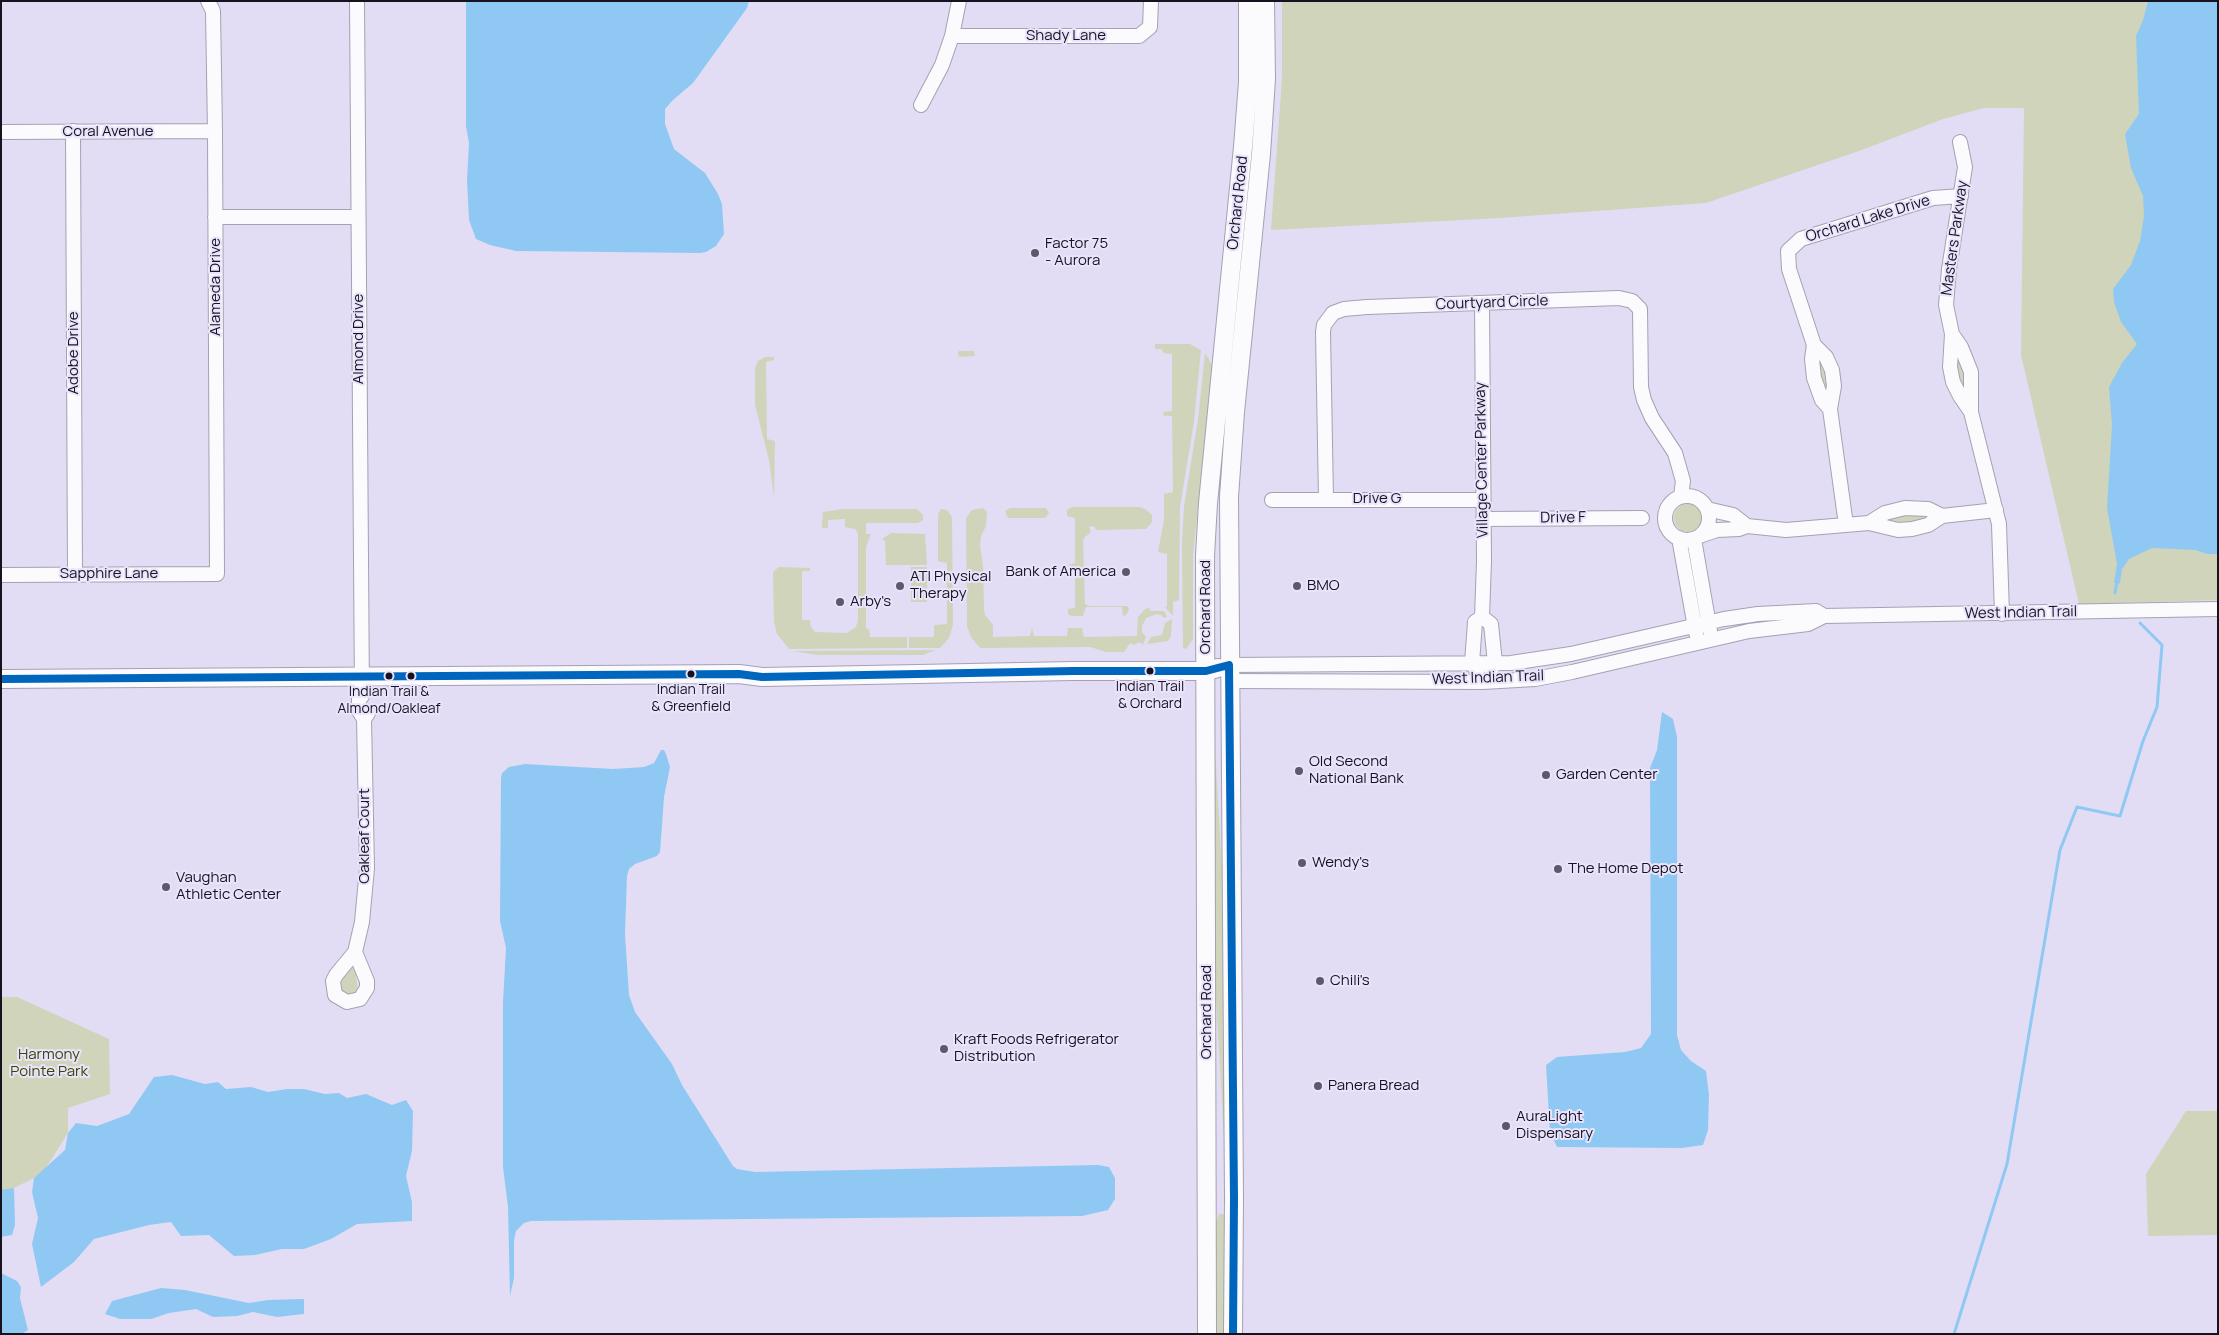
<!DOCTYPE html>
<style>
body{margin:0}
#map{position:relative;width:2219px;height:1335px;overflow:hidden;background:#e2ddf4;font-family:Manrope,sans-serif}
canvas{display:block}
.frame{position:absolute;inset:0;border:2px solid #161220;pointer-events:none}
</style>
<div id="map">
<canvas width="2219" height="1335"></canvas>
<div class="frame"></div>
</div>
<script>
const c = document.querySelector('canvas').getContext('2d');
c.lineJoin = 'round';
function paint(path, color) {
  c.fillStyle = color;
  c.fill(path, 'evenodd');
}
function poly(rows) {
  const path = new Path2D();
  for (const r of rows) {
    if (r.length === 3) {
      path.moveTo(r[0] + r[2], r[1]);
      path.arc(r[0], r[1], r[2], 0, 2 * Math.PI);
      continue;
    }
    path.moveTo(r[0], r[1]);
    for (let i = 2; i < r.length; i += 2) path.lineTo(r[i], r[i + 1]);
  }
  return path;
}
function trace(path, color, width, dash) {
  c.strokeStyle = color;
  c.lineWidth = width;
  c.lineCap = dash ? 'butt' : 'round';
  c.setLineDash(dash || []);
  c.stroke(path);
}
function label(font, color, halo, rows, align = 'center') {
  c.font = font + ' Manrope,sans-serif';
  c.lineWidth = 4;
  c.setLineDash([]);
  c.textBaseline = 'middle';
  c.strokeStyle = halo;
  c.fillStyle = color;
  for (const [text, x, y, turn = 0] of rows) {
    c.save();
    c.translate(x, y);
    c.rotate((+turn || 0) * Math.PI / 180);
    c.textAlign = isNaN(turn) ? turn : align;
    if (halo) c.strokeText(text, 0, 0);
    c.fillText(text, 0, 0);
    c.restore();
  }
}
paint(poly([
 [1282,1,2218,1,2218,600,2079,604,2021,355,2024,108,1984,108,1943,119,1859,151,1706,203,1500,218,1271,230,1282,78],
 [1155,344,1190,344,1201,350,1194,422,1180,507,1179,600,1173,602,1173,616,1165,607,1167,607,1167,554,1158,552,1164,520,1164,494,1173,492,1172,416,1164,416,1163,412,1172,411,1172,354,1164,353,1161,349,1155,349],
 [1956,350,1965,364,1966,396,1956,373],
 [959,351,974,351,975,356,959,357,958,353],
 [1205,353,1213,366,1193,555,1193,639,1186,649,1183,648,1182,543,1184,506,1198,419],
 [1818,353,1828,373,1829,398,1819,381],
 [765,357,774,357,774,360,766,362,767,439,775,441,774,497,769,460,755,405,755,368,758,361],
 [1688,518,14],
 [1072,507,1139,507,1145,509,1152,515,1152,522,1146,529,1096,530,1094,526,1089,527,1091,532,1085,537,1083,541,1085,604,1090,606,1127,606,1129,609,1126,615,1123,616,1122,607,1086,607,1083,616,1071,616,1068,614,1068,609,1075,608,1075,567,1067,565,1075,563,1075,518,1067,516,1067,510],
 [983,508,987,512,986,526,981,536,980,545,983,566,984,609,985,615,993,625,993,637,1030,636,1032,628,1034,636,1067,636,1068,628,1082,628,1084,637,1137,636,1138,617,1145,609,1149,608,1151,611,1164,611,1167,617,1164,618,1161,615,1157,614,1146,618,1142,626,1142,632,1146,637,1143,645,1139,642,1134,645,1130,643,1124,652,1106,652,1090,647,980,648,971,637,967,626,966,518,972,510],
 [1010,508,1046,508,1049,513,1045,518,1008,518,1005,511],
 [843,509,917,509,923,515,923,520,918,523,866,523,866,534,871,534,866,547,866,628,869,629,870,637,907,637,907,648,789,649,777,634,774,622,773,572,779,567,810,568,810,571,802,571,802,620,810,620,811,627,815,632,847,633,856,627,858,620,858,533,855,529,845,527,845,519,828,520,828,528,822,528,823,512],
 [941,509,947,510,952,517,953,625,949,638,940,648,909,648,909,637,934,637,934,625,947,624,947,563,938,561,938,514],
 [1904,512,1932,516,1916,523,1886,523,1884,517],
 [891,533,925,534,927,565,886,565,885,541,882,539],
 [911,567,927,567,927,602,911,602],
 [1172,619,1171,636,1168,641,1147,644,1151,637,1162,635,1165,623],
 [936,650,923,655,818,655,792,651],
 [1214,732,1225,920,1226,1138,1224,1139,1213,944],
 [351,967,355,969,358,990,357,993,343,997,338,982],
 [1,997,17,997,109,1039,110,1094,68,1108,68,1133,42,1174,10,1190,1,1190],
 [2186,1111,2218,1111,2218,1235,2148,1236,2146,1174],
 [1219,1214,1226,1214,1227,1334,1214,1334,1213,1233]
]), '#d0d4ba');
paint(poly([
 [466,1,749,1,747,8,693,83,673,100,665,109,665,124,674,149,705,173,718,194,722,204,724,234,716,246,706,252,700,253,516,251,490,245,476,239,469,220,467,180,469,143,466,126],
 [2148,1,2218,1,2218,554,2207,554,2195,550,2152,548,2129,559,2122,569,2120,583,2117,584,2114,583,2117,564,2107,508,2112,425,2109,387,2122,363,2137,344,2121,322,2114,302,2113,289,2131,265,2140,241,2144,216,2143,196,2131,168,2125,134,2139,114,2136,36,2143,20],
 [1662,712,1673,719,1677,737,1677,1035,1681,1050,1691,1061,1706,1071,1709,1095,1708,1130,1703,1145,1682,1148,1557,1147,1550,1132,1546,1065,1557,1057,1625,1052,1641,1048,1651,1034,1650,768,1657,750],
 [661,750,664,750,666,754,670,767,664,797,660,852,657,856,635,864,629,869,627,876,625,934,629,995,635,1012,672,1064,682,1085,733,1166,737,1169,755,1172,1098,1165,1109,1167,1115,1178,1115,1199,1108,1210,1082,1216,531,1221,524,1223,516,1231,514,1240,514,1278,510,1296,508,1207,503,1167,503,1002,506,948,500,921,501,778,502,773,509,767,525,764,613,769,644,767,654,763],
 [172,1075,205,1084,218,1082,226,1089,251,1087,268,1092,287,1089,304,1089,325,1094,339,1093,347,1098,366,1094,392,1105,406,1100,413,1111,412,1151,406,1176,412,1202,412,1221,357,1224,331,1239,304,1249,282,1249,255,1255,234,1256,209,1235,181,1236,171,1222,149,1225,94,1239,74,1262,41,1287,32,1244,38,1218,32,1192,34,1178,65,1150,68,1133,76,1123,97,1126,129,1114,154,1077],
 [14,1188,15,1225,12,1235,1,1237,1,1190],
 [1,1273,17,1281,21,1287,20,1298,28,1330,22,1334,1,1334],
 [161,1288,185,1290,249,1303,268,1300,304,1299,304,1314,277,1317,253,1312,237,1316,213,1317,196,1309,169,1313,151,1319,120,1319,105,1314,112,1301]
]), '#8fc9f3');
trace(poly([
 [2115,593,2117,581],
 [1954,1334,2007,1164,2060,850,2077,807,2120,816,2143,741,2157,707,2162,645,2140,623]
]), '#8fc9f3', 3);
const minor = poly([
 [357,1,362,696,359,699,359,711,364,719],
 [952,36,1139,36,1150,27,1151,1],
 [921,105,942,65,952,36,959,1],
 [73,131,75,574],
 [1,132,215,131],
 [1960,142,1965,167,1949,269,1946,305,1952,334,1950,367,1953,382,1960,396,1971,412],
 [215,217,358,217],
 [1482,303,1484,561,1482,617],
 [1952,334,1961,347,1971,372,1971,412,1999,524,2002,614],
 [1814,345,1826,357,1832,370,1834,386,1830,409,1846,525],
 [1830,409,1822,400,1814,378,1812,359,1814,345,1789,269,1788,251,1801,239,1933,198,1961,196],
 [1687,518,22],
 [1326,499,1323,332,1324,325,1333,313,1344,309,1367,307,1619,298,1632,301,1640,309,1641,387,1644,400,1652,418,1675,453,1683,481,1681,496],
 [1272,500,1483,500],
 [1707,509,1733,515,1747,526],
 [1483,519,1642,518],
 [1869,523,1885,513,1905,508,1928,509,1942,516],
 [1702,535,1717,530,1739,529,1747,526,1786,530,1869,523,1898,530,1912,529,1928,525,1942,516,1996,510],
 [1679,538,1696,633],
 [1694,539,1710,631],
 [1,575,217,574,215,131,213,11,208,1],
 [1482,617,1491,624,1495,663,1491,670],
 [1229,665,1511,663,1571,654,1724,619,1758,614,1816,611,1824,616],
 [1477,671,1472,663,1475,622,1482,617],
 [1229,681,1483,682,1535,679,1572,672,1749,631,1808,624,1824,616,2218,609],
 [355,952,362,922,367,868,364,719,368,713],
 [355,952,367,981,367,988,360,999,347,1002,335,995,333,981,336,975,355,952]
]);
const major = poly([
 [1,679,739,674,762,677,1073,671,1206,671,1218,668],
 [1207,1334,1205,556,1208,503,1243,147,1248,82,1248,1],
 [1233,1334,1234,1198,1229,497,1235,412,1261,154,1266,79,1265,1]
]);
trace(minor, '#a5a1b2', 16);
trace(major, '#a5a1b2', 20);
trace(minor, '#fbfafd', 14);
trace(major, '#fbfafd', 18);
trace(poly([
 [1,679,739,674,762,677,1073,671,1206,671,1229,665,1234,1198,1233,1334]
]), '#0065bd', 8);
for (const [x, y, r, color] of [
 [1035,253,5,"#5d596a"],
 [1126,572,5,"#5d596a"],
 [900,586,5,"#5d596a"],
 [1297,586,5,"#5d596a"],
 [840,602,5,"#5d596a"],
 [1150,671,4.5,"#161220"],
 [691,674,4.5,"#161220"],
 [389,676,4.5,"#161220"],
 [411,676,4.5,"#161220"],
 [1299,771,5,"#5d596a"],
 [1546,775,5,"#5d596a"],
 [1302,863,5,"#5d596a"],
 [1558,869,5,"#5d596a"],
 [166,887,5,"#5d596a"],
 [1320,981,5,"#5d596a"],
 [944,1049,5,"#5d596a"],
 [1318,1086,5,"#5d596a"],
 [1506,1126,5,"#5d596a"]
]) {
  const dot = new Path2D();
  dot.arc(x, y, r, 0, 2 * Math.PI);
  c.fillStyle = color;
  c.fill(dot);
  trace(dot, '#e9e4fc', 2);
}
label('14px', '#161220', '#e9e4fc', [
 ["Indian Trail",1150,687],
 ["& Orchard",1150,704],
 ["Indian Trail",691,690],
 ["& Greenfield",691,707],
 ["Indian Trail &",389,692],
 ["Almond/Oakleaf",389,709]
]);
label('15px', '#161220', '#e9e4fc', [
 ["Shady Lane",1066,36],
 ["Coral Avenue",108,132],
 ["Orchard Road",1238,203,-84],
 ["Orchard Lake Drive",1868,219,-17],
 ["Masters Parkway",1955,238,-82],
 ["Alameda Drive",216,287,-90],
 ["Courtyard Circle",1492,303,-2],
 ["Almond Drive",359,339,-90],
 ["Adobe Drive",74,353,-90],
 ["Village Center Parkway",1482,460,-91],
 ["Drive G",1377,499],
 ["Drive F",1563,518,-1],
 ["Sapphire Lane",109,574],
 ["Orchard Road",1206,607,-90],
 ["West Indian Trail",2021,613,-1],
 ["West Indian Trail",1488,678,-2],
 ["Oakleaf Court",365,836,-90],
 ["Orchard Road",1207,1012,-90]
]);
label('15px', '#161220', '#e9e4fc', [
 ["Factor 75",1045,244],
 ["- Aurora",1045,261],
 ["Bank of America",1116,572,"right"],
 ["ATI Physical",910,577],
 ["Therapy",910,594],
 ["BMO",1307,586],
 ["Arby's",850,602],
 ["Old Second",1309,762],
 ["National Bank",1309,779],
 ["Garden Center",1556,775],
 ["Wendy's",1312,863],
 ["The Home Depot",1568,869],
 ["Vaughan",176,878],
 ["Athletic Center",176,895],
 ["Chili's",1330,981],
 ["Kraft Foods Refrigerator",954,1040],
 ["Distribution",954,1057],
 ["Panera Bread",1328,1086],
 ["AuraLight",1516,1117],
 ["Dispensary",1516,1134]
], 'left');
label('15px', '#3c4300', '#e9e4fc', [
 ["Harmony",49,1055],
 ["Pointe Park",49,1072]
]);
</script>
